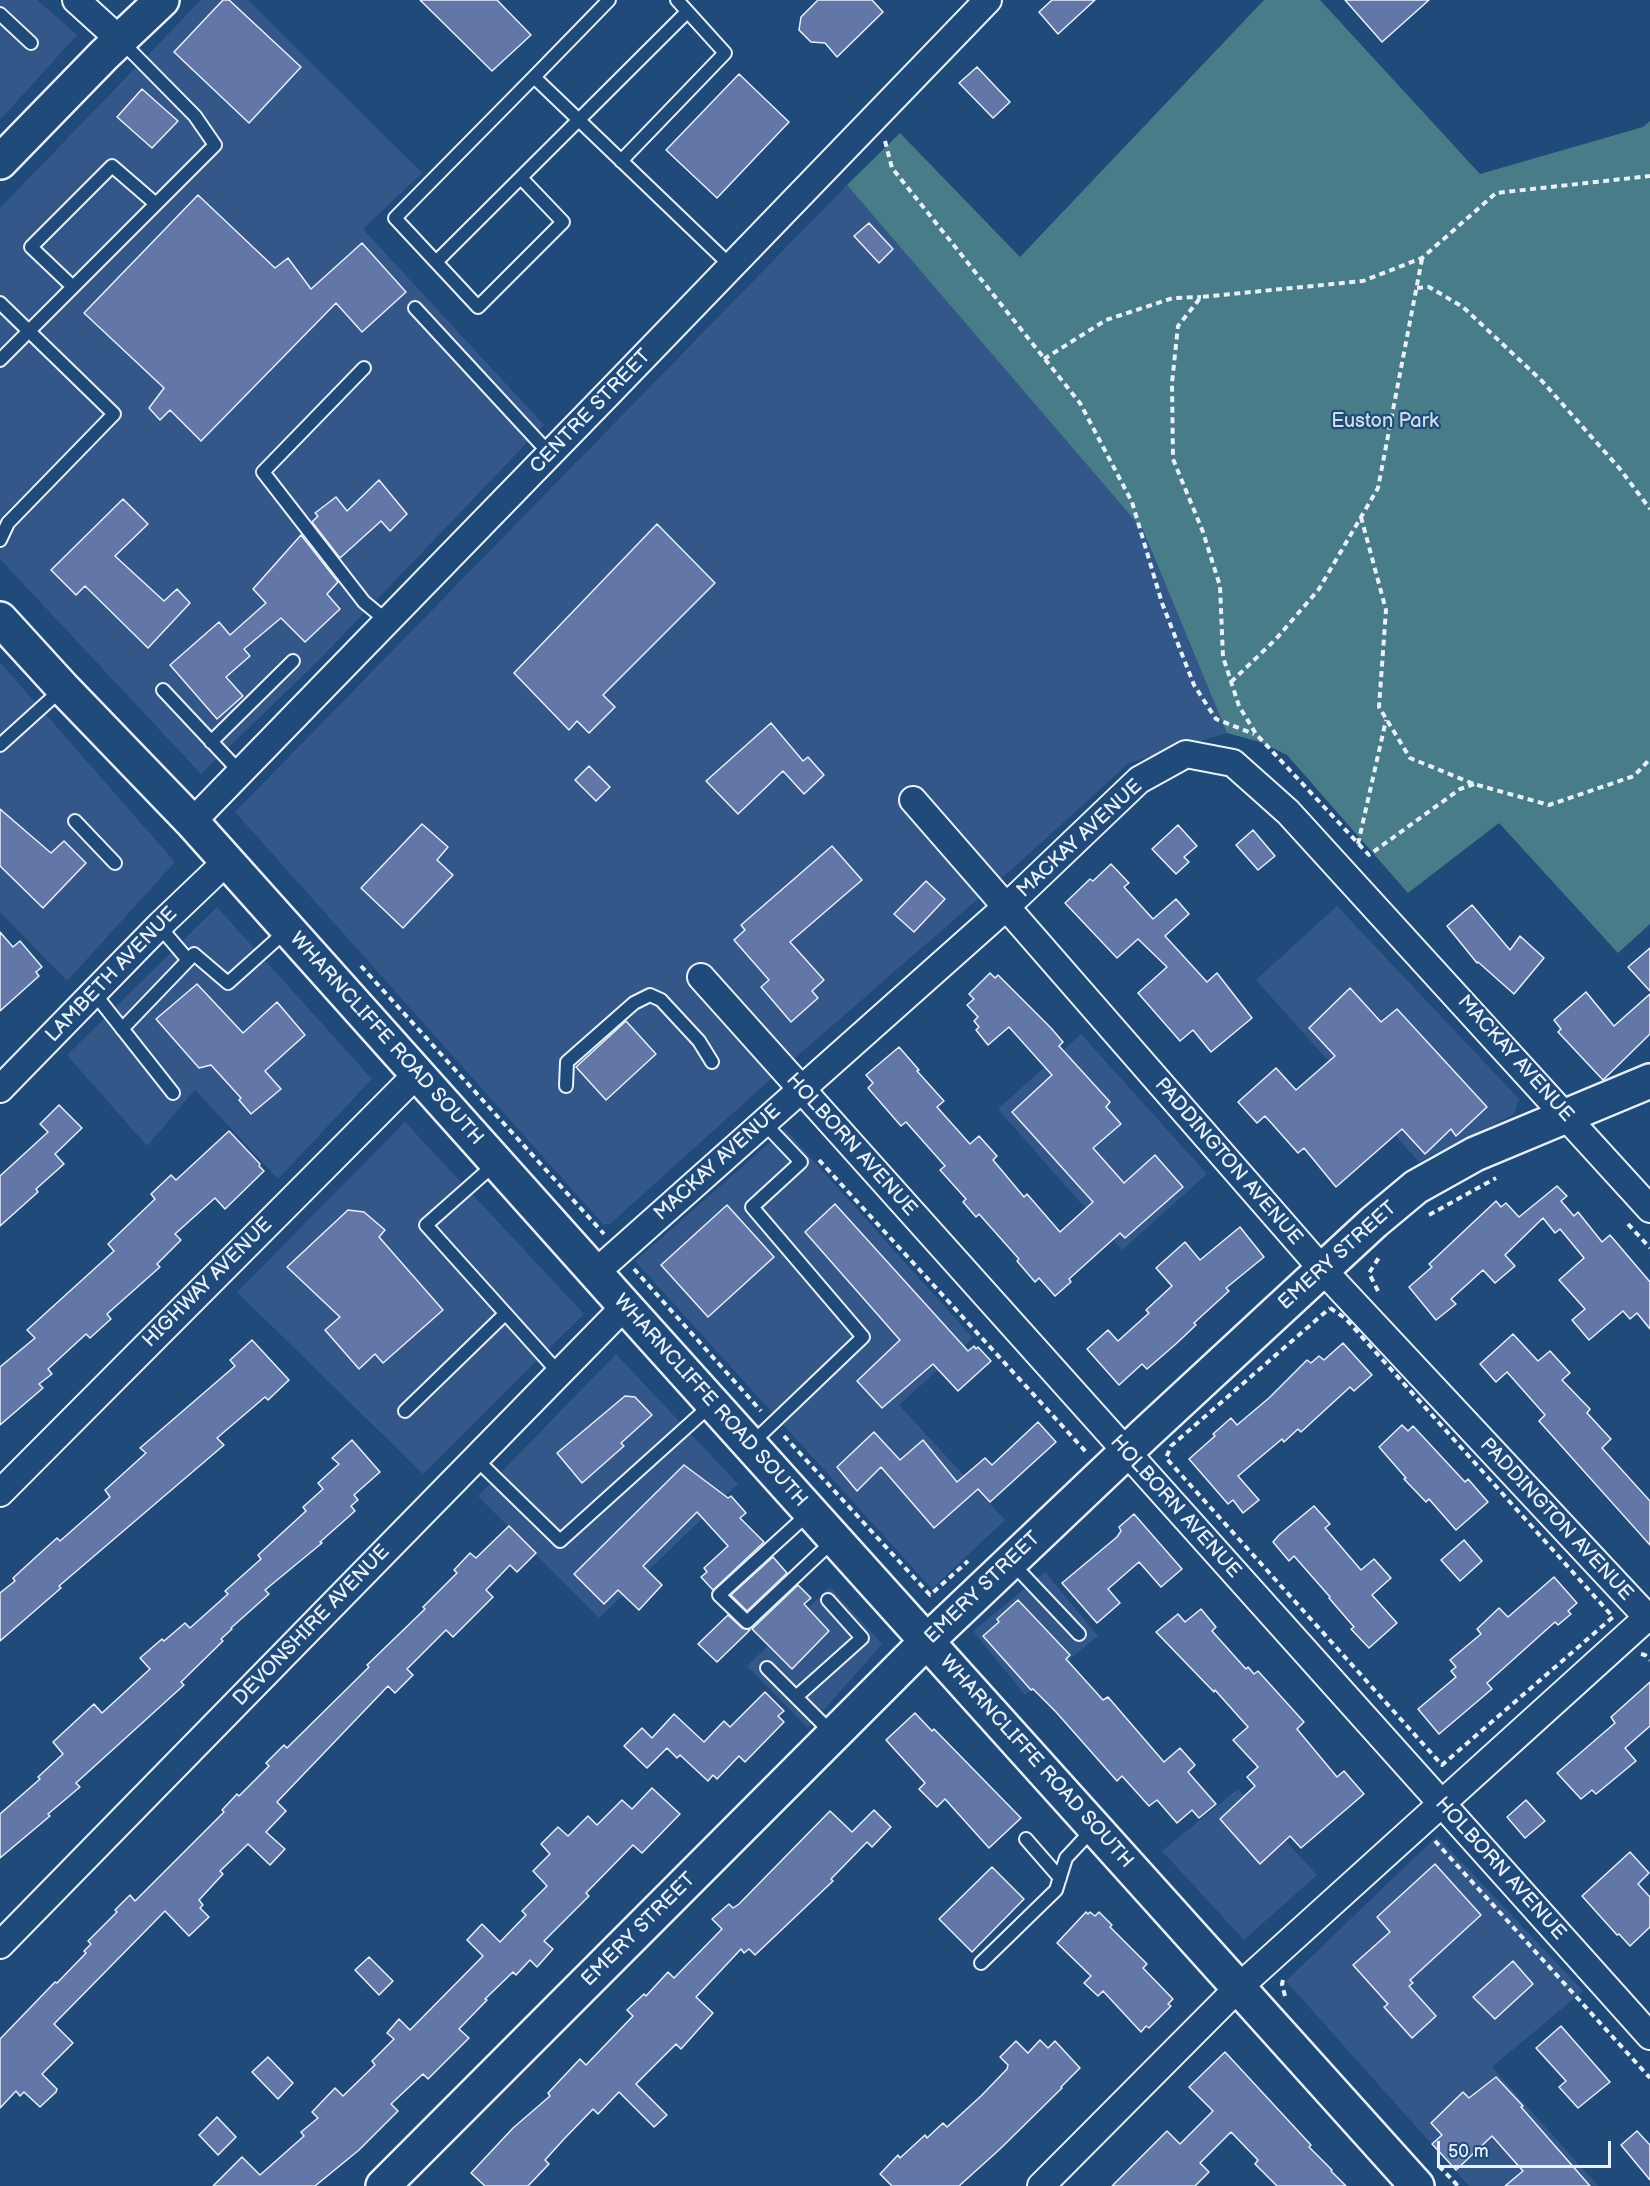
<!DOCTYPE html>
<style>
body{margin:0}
#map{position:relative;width:1650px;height:2186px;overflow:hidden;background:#1f4a7a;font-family:"Balsamiq Sans",sans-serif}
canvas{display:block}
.scale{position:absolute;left:1437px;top:2141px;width:174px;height:27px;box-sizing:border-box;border:3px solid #e8f1f8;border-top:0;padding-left:8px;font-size:18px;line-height:21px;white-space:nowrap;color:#e8f1f8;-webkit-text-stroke:4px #1f4a7a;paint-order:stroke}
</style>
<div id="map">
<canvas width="1650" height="2186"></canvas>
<div class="scale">50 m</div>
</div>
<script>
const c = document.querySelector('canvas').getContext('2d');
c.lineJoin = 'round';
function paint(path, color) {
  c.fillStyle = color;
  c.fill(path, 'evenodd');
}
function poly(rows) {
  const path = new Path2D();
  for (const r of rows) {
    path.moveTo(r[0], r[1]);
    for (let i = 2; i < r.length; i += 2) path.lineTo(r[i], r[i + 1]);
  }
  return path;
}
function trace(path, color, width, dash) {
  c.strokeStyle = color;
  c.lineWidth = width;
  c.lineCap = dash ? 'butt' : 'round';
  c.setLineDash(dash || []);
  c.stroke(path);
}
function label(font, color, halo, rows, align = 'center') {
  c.font = font + ' "Balsamiq Sans",sans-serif';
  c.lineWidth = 4.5;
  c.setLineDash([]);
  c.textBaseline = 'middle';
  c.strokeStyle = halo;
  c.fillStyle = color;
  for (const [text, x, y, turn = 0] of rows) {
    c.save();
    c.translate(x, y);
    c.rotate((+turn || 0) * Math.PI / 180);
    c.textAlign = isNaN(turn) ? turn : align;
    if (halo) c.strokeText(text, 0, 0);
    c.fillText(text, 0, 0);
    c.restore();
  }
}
paint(poly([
 [0,0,37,0,77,35,0,120],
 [201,0,248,0,422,173,363,229,544,425,320,659,201,774,0,559,0,208],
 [847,185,1143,530,1227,733,1129,763,1011,870,763,1086,610,1224,603,1224,235,812],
 [0,662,175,862,67,981,0,912],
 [1337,906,1519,1099,1514,1114,1419,1162,1256,980],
 [217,907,372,1079,278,1179,195,1090,147,1146,67,1055],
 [1081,1034,1207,1174,1122,1250,998,1109],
 [405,1122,584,1314,423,1474,237,1292],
 [785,1129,973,1338,899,1405,1005,1520,932,1589,635,1261],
 [616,1354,738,1484,599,1618,478,1496],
 [1045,1572,1098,1636,1025,1695,973,1631],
 [830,1587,882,1644,808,1728,747,1666],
 [1238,1789,1317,1875,1244,1940,1162,1851],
 [1437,1836,1583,1991,1492,2067,1598,2186,1469,2186,1286,1981]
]), '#335788');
paint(poly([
 [1264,0,1320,0,1480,174,1643,127,1650,121,1650,924,1618,953,1499,823,1408,893,1287,755,1260,742,1227,733,1143,530,847,185,900,133,1020,257]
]), '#497c89');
const building = poly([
 [223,0,229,0,301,67,249,123,174,52,223,0],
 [420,0,497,0,531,35,492,71,420,0],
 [818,0,872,0,883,12,837,57,825,43,811,42,799,30,801,17,818,0],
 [1052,0,1095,0,1058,34,1039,12,1052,0],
 [1345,0,1429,0,1382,42,1345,0],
 [977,67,1010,102,993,118,959,83,977,67],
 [739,74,789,122,717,198,666,150,739,74],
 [142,89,178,121,152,148,117,117,142,89],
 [198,195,275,268,288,258,311,289,362,243,406,292,362,332,336,303,201,441,170,410,160,420,149,408,164,388,84,313,198,195],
 [869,223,893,249,879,263,854,236,869,223],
 [379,480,407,514,390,531,381,521,340,558,312,522,318,516,315,513,336,497,347,511,379,480],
 [123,499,148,524,115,556,164,601,177,589,190,603,148,648,85,586,76,595,51,570,123,499],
 [657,524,715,583,603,695,615,707,589,733,577,721,569,730,514,673,657,524],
 [301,535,338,582,327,594,340,609,305,642,281,618,244,649,250,656,226,677,243,696,217,719,170,665,219,622,230,635,266,603,253,589,301,535],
 [771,723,803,761,808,757,824,775,804,794,783,771,738,814,706,781,771,723],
 [589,766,610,787,596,801,575,780,589,766],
 [0,809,51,853,64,841,86,863,43,908,0,866,0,809],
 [422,824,448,847,437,860,453,875,403,928,361,888,422,824],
 [1178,825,1197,846,1184,857,1189,862,1176,874,1152,849,1178,825],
 [1253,830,1275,856,1258,870,1236,845,1253,830],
 [832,846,862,880,790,942,824,980,812,991,818,998,791,1022,761,987,769,980,734,940,745,930,741,925,832,846],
 [1111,864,1129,883,1124,887,1153,919,1176,899,1189,914,1165,936,1207,982,1217,973,1252,1018,1211,1052,1193,1030,1180,1041,1138,993,1167,967,1138,939,1117,958,1065,903,1090,879,1093,881,1111,864],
 [926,881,945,899,914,932,894,914,926,881],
 [1472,905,1510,950,1520,936,1544,958,1514,994,1478,962,1477,963,1447,926,1472,905],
 [0,932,13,947,20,941,42,967,36,972,39,976,0,1011,0,932],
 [1650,948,1650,991,1628,967,1650,948],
 [990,973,995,978,998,975,1051,1028,1063,1042,1059,1046,1110,1102,1106,1107,1121,1124,1093,1148,1124,1183,1155,1155,1183,1187,1125,1238,1120,1233,1069,1279,1071,1282,1055,1296,1039,1278,1035,1282,1017,1261,1019,1259,979,1214,976,1217,963,1202,966,1199,940,1170,945,1166,906,1122,901,1126,868,1088,873,1083,866,1075,899,1047,919,1070,917,1071,944,1101,937,1107,970,1144,979,1136,997,1156,993,1160,1024,1197,1027,1194,1060,1232,1093,1202,1012,1112,1052,1075,1009,1027,988,1045,976,1030,979,1027,974,1021,978,1017,967,1005,974,999,969,994,990,973],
 [197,984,243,1033,277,1002,305,1035,265,1071,281,1089,251,1114,239,1100,241,1098,211,1065,199,1068,156,1019,197,984],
 [1350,988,1381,1022,1397,1009,1487,1107,1456,1136,1451,1129,1425,1154,1402,1129,1336,1187,1304,1148,1298,1153,1265,1116,1257,1123,1238,1102,1276,1068,1296,1090,1335,1056,1309,1028,1350,988],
 [1586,992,1614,1026,1650,994,1650,1034,1603,1080,1558,1032,1561,1029,1554,1020,1586,992],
 [626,1021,656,1054,606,1100,576,1067,626,1021],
 [59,1105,82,1128,55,1154,64,1164,36,1189,38,1192,0,1226,0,1176,48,1132,40,1124,59,1105],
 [229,1131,260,1164,259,1166,264,1171,225,1209,215,1198,175,1234,181,1240,157,1264,160,1267,107,1314,111,1319,90,1338,86,1334,48,1369,52,1374,39,1384,43,1388,0,1425,0,1367,35,1338,27,1330,114,1251,108,1244,155,1199,151,1194,171,1175,176,1180,229,1131],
 [1557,1186,1567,1196,1561,1201,1574,1216,1578,1212,1602,1242,1610,1235,1650,1282,1650,1329,1637,1313,1630,1319,1623,1311,1589,1340,1572,1320,1585,1309,1559,1280,1584,1258,1560,1229,1555,1233,1543,1218,1505,1255,1515,1266,1495,1283,1483,1270,1451,1299,1456,1304,1436,1320,1409,1287,1432,1267,1429,1264,1496,1201,1501,1207,1506,1203,1519,1217,1557,1186],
 [835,1204,968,1351,974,1346,976,1349,978,1347,991,1361,958,1391,933,1364,882,1408,857,1381,900,1340,805,1232,835,1204],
 [727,1205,774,1257,708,1317,661,1265,727,1205],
 [348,1210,364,1212,385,1230,379,1237,443,1310,383,1363,375,1354,359,1369,325,1330,340,1317,287,1267,348,1210],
 [1240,1227,1264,1257,1226,1288,1229,1291,1194,1323,1196,1325,1177,1343,1147,1369,1142,1364,1119,1385,1087,1349,1108,1330,1118,1341,1149,1313,1146,1310,1172,1286,1156,1268,1185,1242,1200,1260,1240,1227],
 [1513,1334,1538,1361,1550,1351,1570,1373,1562,1380,1590,1409,1587,1413,1611,1439,1602,1448,1650,1501,1650,1545,1539,1421,1545,1415,1507,1372,1496,1382,1480,1364,1513,1334],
 [252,1340,289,1380,268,1400,265,1397,217,1438,224,1445,59,1586,61,1588,0,1641,0,1593,15,1581,13,1578,37,1556,57,1538,60,1541,110,1497,105,1490,146,1453,140,1448,235,1366,230,1360,252,1340],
 [1343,1343,1372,1375,1354,1391,1350,1387,1301,1432,1298,1429,1284,1442,1282,1439,1238,1476,1259,1500,1243,1513,1233,1500,1228,1504,1189,1459,1215,1436,1213,1434,1231,1418,1237,1425,1269,1398,1307,1360,1311,1363,1319,1356,1324,1360,1343,1343],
 [625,1396,635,1397,652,1415,621,1443,624,1446,582,1483,557,1453,625,1396],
 [1038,1422,1056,1442,990,1502,978,1489,934,1528,881,1467,857,1491,837,1467,874,1432,900,1460,923,1440,957,1482,985,1458,992,1465,1038,1422],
 [1402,1425,1408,1431,1413,1426,1465,1482,1468,1479,1488,1502,1456,1530,1429,1499,1426,1502,1404,1479,1406,1478,1379,1447,1402,1425],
 [352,1440,380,1472,354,1495,358,1500,351,1506,355,1511,320,1542,322,1543,265,1590,269,1594,231,1628,232,1629,221,1639,223,1641,181,1682,184,1685,76,1783,80,1787,48,1814,50,1816,0,1858,0,1814,40,1779,38,1777,63,1754,53,1742,94,1704,102,1713,150,1669,140,1658,162,1639,164,1641,185,1623,190,1628,228,1594,225,1591,261,1559,258,1555,306,1511,303,1507,323,1489,318,1483,339,1464,332,1458,352,1440],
 [684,1465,728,1498,731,1496,746,1513,740,1518,764,1542,713,1590,701,1577,707,1572,704,1568,728,1546,697,1512,643,1566,662,1585,639,1610,618,1590,604,1604,574,1574,684,1465],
 [1314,1506,1330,1524,1325,1528,1361,1570,1374,1559,1391,1578,1372,1595,1397,1623,1369,1648,1351,1629,1354,1627,1329,1598,1330,1597,1294,1556,1289,1561,1273,1542,1279,1535,1314,1506],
 [1134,1514,1182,1569,1161,1587,1139,1562,1108,1589,1120,1603,1097,1623,1062,1583,1117,1537,1121,1531,1119,1527,1134,1514],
 [509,1526,536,1553,517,1572,510,1565,486,1590,493,1597,453,1637,446,1630,407,1669,413,1675,395,1693,388,1686,277,1802,286,1811,266,1832,285,1849,270,1865,248,1844,220,1871,223,1874,199,1900,203,1905,200,1908,209,1917,189,1936,165,1911,54,2024,73,2043,42,2074,57,2089,56,2092,40,2107,24,2092,20,2096,16,2091,0,2108,0,2039,55,1982,57,1983,86,1953,84,1951,91,1944,88,1941,117,1912,115,1910,130,1895,135,1901,224,1812,222,1810,237,1794,239,1796,269,1766,266,1763,284,1745,287,1748,294,1741,369,1667,367,1665,425,1609,423,1607,457,1573,454,1570,470,1553,476,1558,509,1526],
 [1464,1540,1482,1561,1460,1581,1441,1560,1464,1540],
 [773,1557,787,1573,747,1611,731,1595,773,1557],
 [1554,1577,1577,1603,1568,1611,1571,1614,1558,1625,1555,1622,1487,1683,1492,1689,1439,1734,1418,1709,1456,1677,1451,1671,1456,1667,1450,1660,1481,1634,1477,1629,1499,1608,1508,1617,1554,1577],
 [798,1585,811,1598,804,1604,829,1631,792,1669,752,1629,798,1585],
 [1018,1600,1070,1655,1066,1659,1103,1700,1108,1697,1164,1762,1180,1748,1195,1765,1188,1772,1216,1804,1199,1818,1192,1810,1177,1823,1157,1800,1149,1806,1122,1776,1117,1781,1056,1712,1033,1689,1031,1690,983,1636,999,1622,997,1619,1018,1600],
 [1201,1609,1216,1627,1212,1631,1246,1669,1248,1667,1254,1674,1258,1671,1304,1722,1297,1729,1337,1777,1344,1771,1364,1794,1301,1848,1290,1836,1260,1864,1220,1819,1255,1786,1247,1777,1258,1767,1233,1740,1248,1727,1215,1690,1214,1692,1156,1632,1178,1614,1185,1622,1201,1609],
 [728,1615,742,1628,750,1630,717,1662,698,1644,728,1615],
 [1650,1682,1650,1726,1625,1748,1636,1761,1596,1794,1592,1790,1581,1799,1557,1773,1615,1723,1611,1717,1650,1682],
 [765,1692,784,1711,778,1716,784,1722,745,1762,739,1756,717,1779,713,1775,708,1781,680,1755,677,1758,667,1748,647,1768,624,1746,642,1728,652,1738,674,1714,704,1742,724,1721,730,1727,765,1692],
 [915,1713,932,1731,934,1729,1021,1818,989,1848,945,1799,937,1807,919,1789,925,1783,886,1740,915,1713],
 [652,1788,680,1814,642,1853,633,1845,586,1893,589,1896,544,1941,553,1949,537,1967,530,1960,516,1975,513,1972,485,1999,487,2000,459,2029,469,2038,428,2079,423,2074,391,2104,398,2111,359,2150,315,2186,213,2186,242,2157,260,2175,304,2136,301,2132,318,2118,312,2112,335,2088,343,2096,375,2065,372,2061,394,2039,387,2033,399,2019,410,2030,483,1956,467,1940,482,1924,500,1942,526,1915,522,1911,547,1886,533,1871,550,1854,541,1844,558,1827,568,1836,588,1816,597,1825,622,1800,632,1809,652,1788],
 [1526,1800,1545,1821,1525,1838,1507,1817,1526,1800],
 [874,1810,891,1827,872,1847,867,1842,831,1879,833,1881,755,1955,749,1949,744,1953,741,1949,696,1997,713,2013,681,2049,676,2044,636,2084,667,2115,654,2127,619,2092,598,2114,593,2109,564,2139,545,2160,549,2164,528,2186,485,2186,471,2173,513,2128,550,2096,548,2093,580,2059,586,2065,633,2016,627,2010,644,1994,646,1996,668,1972,674,1978,722,1929,712,1919,729,1904,733,1908,739,1904,830,1811,852,1832,874,1810],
 [1630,1852,1649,1873,1638,1884,1650,1897,1650,1927,1630,1946,1619,1934,1617,1935,1582,1896,1630,1852],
 [1435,1864,1481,1915,1410,1980,1413,1983,1409,1986,1436,2016,1412,2038,1384,2007,1388,2004,1353,1965,1390,1932,1377,1917,1435,1864],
 [992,1867,1024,1899,972,1952,939,1919,992,1867],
 [1086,1912,1088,1914,1090,1912,1095,1916,1099,1912,1112,1925,1110,1927,1147,1964,1143,1968,1173,1999,1168,2004,1171,2006,1149,2028,1146,2026,1141,2032,1103,1991,1098,1996,1084,1983,1091,1976,1057,1943,1086,1912],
 [369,1957,393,1981,379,1995,355,1970,369,1957],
 [1513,1961,1533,1984,1495,2019,1473,1997,1513,1961],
 [1561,2026,1610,2082,1578,2108,1559,2087,1566,2081,1536,2048,1561,2026],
 [1040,2040,1048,2048,1055,2041,1080,2068,1061,2087,1062,2088,1000,2149,959,2186,892,2186,880,2174,898,2155,900,2158,925,2135,927,2138,943,2123,947,2127,981,2096,1007,2069,1008,2065,1000,2057,1016,2041,1028,2053,1040,2040],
 [1225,2052,1311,2145,1309,2147,1332,2170,1331,2171,1346,2186,1277,2186,1255,2164,1258,2160,1231,2132,1200,2163,1209,2172,1195,2186,1112,2186,1167,2131,1180,2144,1213,2111,1189,2087,1225,2052],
 [268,2057,293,2083,278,2099,252,2072,268,2057],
 [1496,2077,1523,2106,1521,2107,1590,2186,1505,2186,1523,2171,1492,2136,1456,2170,1432,2144,1442,2135,1431,2123,1463,2092,1469,2098,1496,2077],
 [217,2117,236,2137,218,2155,199,2135,217,2117],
 [1637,2131,1650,2145,1650,2180,1621,2145,1637,2131]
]);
paint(building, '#6276a7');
trace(building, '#e8f1f8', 1.5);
const lane = poly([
 [609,0,534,77,731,266],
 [0,14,31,43],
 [621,161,725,53,677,0],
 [521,178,563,222,478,307,436,262,687,12],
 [436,262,395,218,534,77],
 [73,287,31,247,112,166,156,204],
 [0,303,114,414,8,523,0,540],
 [415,308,550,454],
 [0,360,215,145,195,116,121,41],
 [364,368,263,472,364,602,387,621],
 [163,690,240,772],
 [211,742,293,661],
 [0,745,62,689],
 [75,821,115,863],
 [159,926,188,960],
 [94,993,173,1093],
 [122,1029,194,954,228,983,286,931],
 [566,1086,567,1062,634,1003,650,995,661,1000,699,1041,712,1062],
 [496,1163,426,1225,559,1373],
 [405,1411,505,1314],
 [751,1444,863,1337,752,1207,801,1162,763,1122],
 [476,1459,560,1541,712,1404],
 [809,1513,719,1595,747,1622,834,1540],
 [1012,1563,1079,1634],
 [767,1668,833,1734],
 [796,1697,862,1638,828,1600],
 [1026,1839,1060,1878],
 [981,1963,1056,1890,1066,1858,1094,1828]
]);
const street = poly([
 [76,0,120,40],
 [913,800,1322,1269,1650,1620],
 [192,822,608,394,988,0],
 [701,977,1650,2036],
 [0,1089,159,926,226,862],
 [595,1273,1005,908,1139,780,1186,754,1233,763,1288,812,1650,1209],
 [0,1493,417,1074],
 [0,1945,625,1306],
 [1041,2186,1238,1988,1650,1615]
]);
const secondary = poly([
 [0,162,104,55,162,0],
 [0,619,63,688,192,822,625,1306,1417,2186],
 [383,2186,927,1641,1144,1435,1374,1222,1416,1187,1475,1154,1650,1081]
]);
trace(lane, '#e8f1f8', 16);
trace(street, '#e8f1f8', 30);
trace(secondary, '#e8f1f8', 38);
trace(poly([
 [885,141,892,168,1080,403,1132,502,1162,603,1194,685,1216,719,1254,734],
 [1417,288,1429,287,1463,307,1542,381,1620,469,1650,509],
 [1044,359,1106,320,1173,298,1201,297],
 [1361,517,1386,610,1379,707,1410,758,1474,784,1549,805,1634,776,1650,759],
 [1231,682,1276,639,1319,589,1378,488,1422,259],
 [1474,784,1460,789,1369,855,1256,734,1239,706,1223,657,1220,586,1203,532,1173,459,1172,383,1178,326,1201,297,1363,281,1422,258,1496,193,1650,176],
 [1358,844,1386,720],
 [361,966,604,1234],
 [819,1160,1087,1453],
 [1429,1215,1496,1178],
 [1628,1224,1650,1248],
 [634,1269,761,1411],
 [1378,1291,1369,1273,1380,1256],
 [1330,1308,1345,1318,1613,1617,1442,1765,1166,1458,1171,1446,1330,1308],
 [784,1436,930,1595,968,1561],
 [1641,1654,1645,1655,1650,1660],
 [1435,1841,1650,2078],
 [1283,1980,1282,1984,1285,1996],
 [1439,2166,1458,2186]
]), '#e8f1f8', 4, [6, 4.5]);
trace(lane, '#1f4a7a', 12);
trace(street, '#1f4a7a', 26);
trace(secondary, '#1f4a7a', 33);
label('20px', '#e8f1f8', '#1f4a7a', [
 ["CENTRE STREET",591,412,-46],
 ["MACKAY AVENUE",1080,839,-43],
 ["LAMBETH AVENUE",112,975,-46],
 ["WHARNCLIFFE ROAD SOUTH",386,1039,48],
 ["MACKAY AVENUE",1515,1059,48],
 ["HOLBORN AVENUE",851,1145,48],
 ["PADDINGTON AVENUE",1228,1162,49],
 ["MACKAY AVENUE",718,1163,-42],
 ["EMERY STREET",1338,1256,-42],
 ["HIGHWAY AVENUE",208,1283,-45],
 ["WHARNCLIFFE ROAD SOUTH",710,1401,48],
 ["HOLBORN AVENUE",1175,1507,48],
 ["PADDINGTON AVENUE",1556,1520,47],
 ["EMERY STREET",983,1588,-44],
 ["DEVONSHIRE AVENUE",312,1626,-46],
 ["WHARNCLIFFE ROAD SOUTH",1036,1762,48],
 ["HOLBORN AVENUE",1500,1869,48],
 ["EMERY STREET",639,1930,-45]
]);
label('20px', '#d0dfe7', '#1f4a7a', [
 ["Euston Park",1385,422]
]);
</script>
